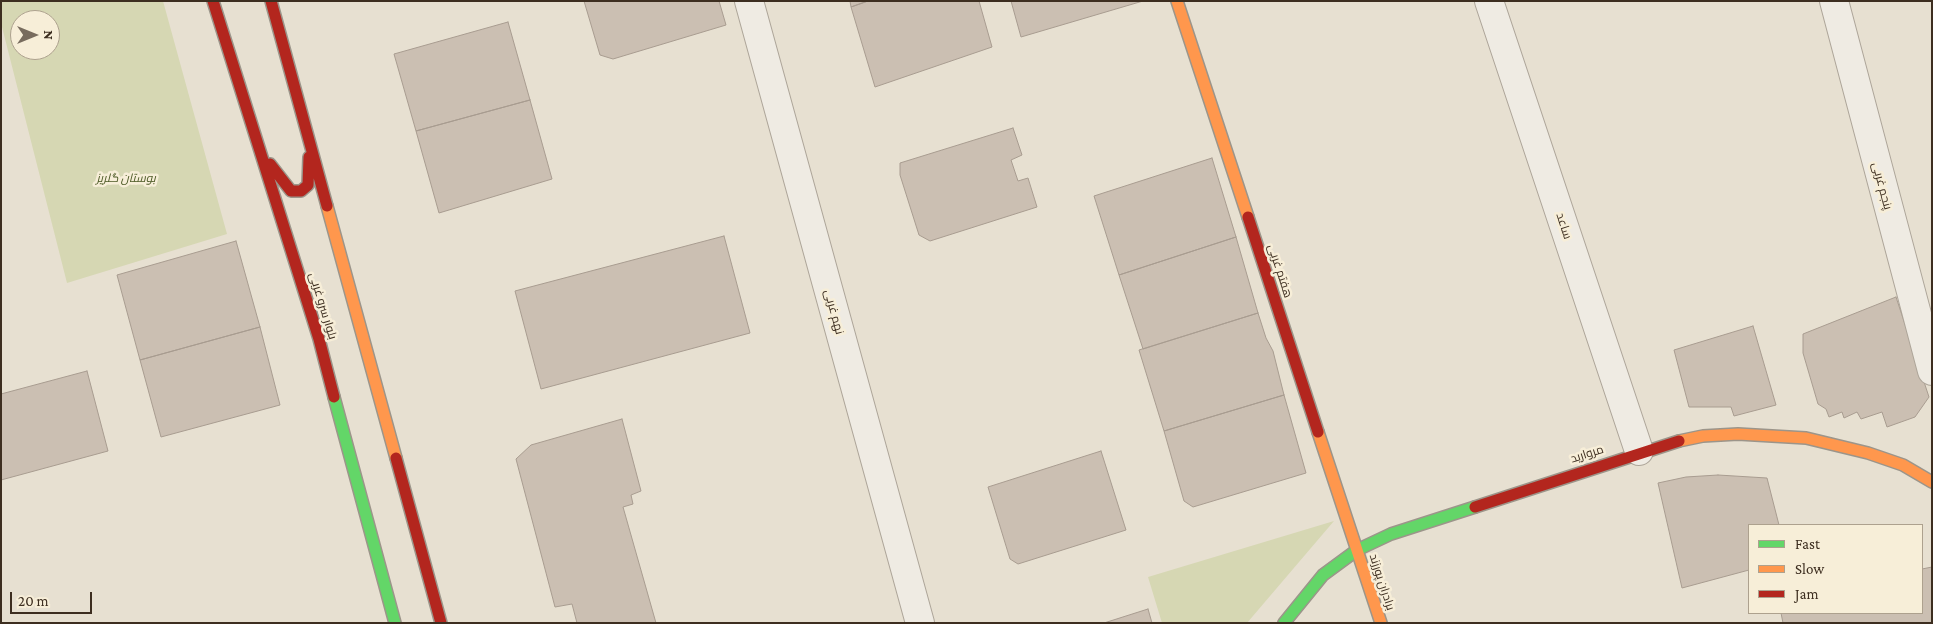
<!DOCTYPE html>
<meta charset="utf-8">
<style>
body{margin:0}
#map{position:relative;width:1933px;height:624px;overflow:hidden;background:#e7e0d1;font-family:"Crimson Pro",serif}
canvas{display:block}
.frame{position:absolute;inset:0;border:2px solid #3d2e20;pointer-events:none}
.legend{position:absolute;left:1748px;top:524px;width:175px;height:90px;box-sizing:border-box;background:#f7eed8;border:1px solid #ada18e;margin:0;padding:6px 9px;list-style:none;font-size:15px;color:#3d2e20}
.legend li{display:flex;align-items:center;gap:10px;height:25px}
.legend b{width:25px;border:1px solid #ada18e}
.north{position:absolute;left:10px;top:10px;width:50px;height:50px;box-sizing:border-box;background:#f7eed8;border:1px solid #ada18e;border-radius:50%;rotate:90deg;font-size:14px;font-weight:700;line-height:20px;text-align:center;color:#3d2e20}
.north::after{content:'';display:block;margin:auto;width:18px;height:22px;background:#786c5e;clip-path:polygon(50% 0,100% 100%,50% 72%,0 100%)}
.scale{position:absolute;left:10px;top:592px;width:82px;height:22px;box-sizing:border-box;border:2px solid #3d2e20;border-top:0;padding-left:6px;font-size:15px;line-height:18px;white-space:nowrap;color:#3d2e20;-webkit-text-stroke:4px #f7eed8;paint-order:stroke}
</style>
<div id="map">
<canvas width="1933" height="624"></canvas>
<div class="frame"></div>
<ul class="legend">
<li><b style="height:6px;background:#63d668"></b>Fast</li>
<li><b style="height:6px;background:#ff974d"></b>Slow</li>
<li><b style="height:6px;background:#b3261e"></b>Jam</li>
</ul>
<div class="north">N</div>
<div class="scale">20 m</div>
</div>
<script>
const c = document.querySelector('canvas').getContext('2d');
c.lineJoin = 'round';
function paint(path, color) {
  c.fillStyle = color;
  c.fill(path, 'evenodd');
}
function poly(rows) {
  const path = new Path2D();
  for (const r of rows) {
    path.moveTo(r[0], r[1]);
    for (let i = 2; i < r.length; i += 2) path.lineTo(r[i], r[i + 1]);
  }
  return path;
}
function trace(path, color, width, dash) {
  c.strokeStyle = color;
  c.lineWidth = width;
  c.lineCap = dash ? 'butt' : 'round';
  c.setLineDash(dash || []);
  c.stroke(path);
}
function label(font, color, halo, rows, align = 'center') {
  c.font = font + ' "Crimson Pro",Cairo,serif';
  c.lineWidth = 5;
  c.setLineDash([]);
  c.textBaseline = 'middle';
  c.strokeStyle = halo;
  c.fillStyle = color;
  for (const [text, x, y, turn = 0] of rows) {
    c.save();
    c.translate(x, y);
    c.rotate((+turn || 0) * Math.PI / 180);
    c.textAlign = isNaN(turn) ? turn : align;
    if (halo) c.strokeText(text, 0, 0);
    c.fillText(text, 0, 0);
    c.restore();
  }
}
paint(poly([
 [1,1,163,1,227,234,67,283,1,23],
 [20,20,50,20,50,50,20,50],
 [1334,521,1247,623,1162,623,1148,577]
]), '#d6d7b3');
const building = poly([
 [584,1,719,1,726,25,613,59,600,55,584,1],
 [850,1,868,1,851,7,850,1],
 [868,1,979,1,992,47,875,87,851,7,868,1],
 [1011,1,1143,1,1021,37,1011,1],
 [508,22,530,100,416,131,394,54,508,22],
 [530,100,552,179,439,213,416,131,530,100],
 [1013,128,1022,155,1011,160,1018,181,1028,178,1037,207,930,241,919,235,900,175,900,163,1013,128],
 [1212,158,1236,237,1119,275,1094,196,1212,158],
 [724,236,750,333,541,389,515,291,724,236],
 [1236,237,1258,313,1143,349,1119,275,1236,237],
 [236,241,260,327,140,360,117,275,236,241],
 [1896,297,1929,397,1915,417,1887,427,1882,412,1861,419,1857,412,1844,418,1842,412,1829,417,1826,409,1818,404,1803,353,1803,334,1896,297],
 [1258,313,1266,338,1273,351,1284,395,1164,431,1139,350,1258,313],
 [1753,326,1776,405,1734,416,1731,407,1689,407,1674,350,1753,326],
 [260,327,280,405,161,437,140,360,260,327],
 [87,371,108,451,1,480,1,394,87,371],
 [1284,395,1306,473,1193,507,1184,501,1164,431,1284,395],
 [622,419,641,491,631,495,633,504,623,507,656,623,577,623,572,604,555,607,516,459,531,445,622,419],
 [1101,451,1126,530,1018,564,1010,559,988,487,1101,451],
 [1718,475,1767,478,1779,525,1749,525,1749,570,1682,588,1658,483,1686,477,1718,475],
 [1932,567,1932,623,1783,623,1781,613,1922,613,1922,569,1932,567],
 [1148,609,1152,623,1104,623,1148,609]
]);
paint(building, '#cbbfb2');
trace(building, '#a89c90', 1);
const street = poly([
 [749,1,920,623],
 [1489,1,1639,451],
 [1834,1,1932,371]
]);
const fast = poly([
 [334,397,395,623],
 [1284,623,1323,575,1357,550,1391,534,1475,507]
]);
const slow = poly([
 [1177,1,1248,217],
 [327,206,396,458],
 [1318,432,1381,623],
 [1679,441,1703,436,1738,434,1806,438,1868,453,1903,465,1932,482]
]);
const jam = poly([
 [213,1,319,339,334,397],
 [271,1,327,206],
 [270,164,291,191,301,191,308,185,309,157],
 [1248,217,1318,432],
 [396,458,441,623],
 [1475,507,1679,441]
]);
trace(street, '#ada599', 30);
trace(fast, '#9c958a', 14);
trace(slow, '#9c958a', 14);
trace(jam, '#9c958a', 14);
trace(street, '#efebe3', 28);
trace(fast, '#63d668', 11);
trace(slow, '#ff974d', 11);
trace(jam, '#b3261e', 11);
label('italic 12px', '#4d5a26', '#f7eed8', [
 ["بوستان گلریز",126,178]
]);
label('12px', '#3d2e20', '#f7eed8', [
 ["پنجم غربی",1882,186,75],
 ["ساعد",1564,226,72],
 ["هفتم غربی",1280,271,72],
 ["بلوار سرو غربی",323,306,73],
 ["نهم غربی",834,312,75],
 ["مروارید",1587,454,-18],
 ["برادران پورزند",1382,582,72]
]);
</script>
